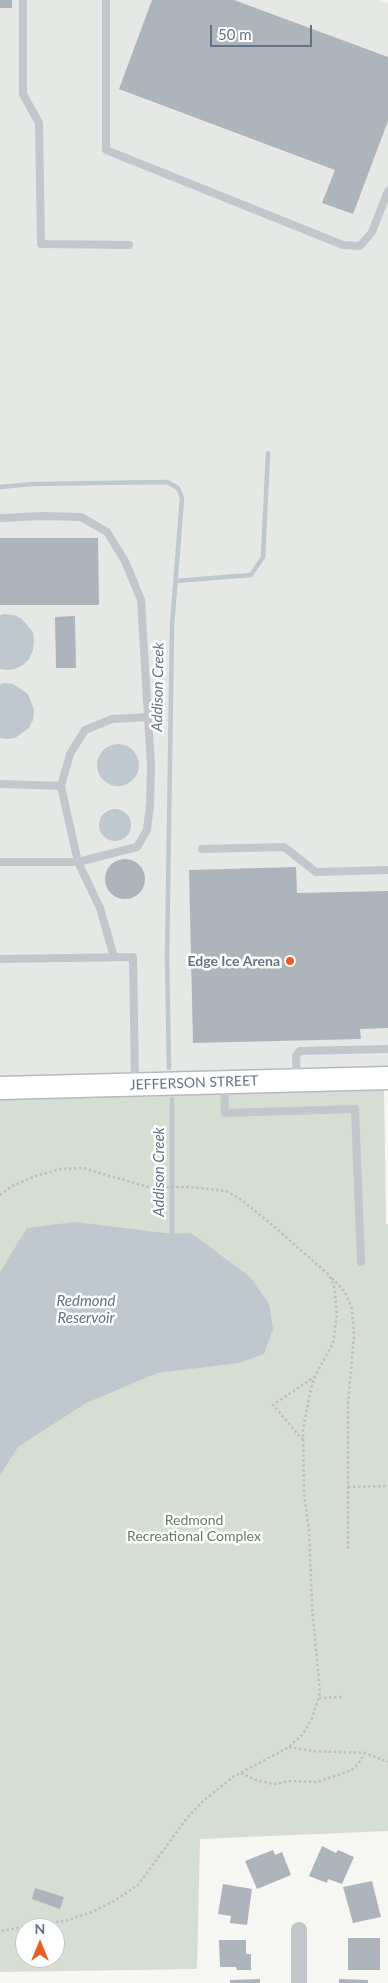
<!DOCTYPE html>
<style>
body{margin:0}
#map{position:relative;width:388px;height:1983px;overflow:hidden;background:#f6f6f2;font-family:Lato,sans-serif}
canvas{display:block}
.north{position:absolute;left:15px;top:1918px;width:50px;height:50px;box-sizing:border-box;background:#fff;border:1px solid #c1c7ce;border-radius:50%;rotate:0deg;font-size:14px;font-weight:700;line-height:20px;text-align:center;color:#647384}
.north::after{content:'';display:block;margin:auto;width:18px;height:22px;background:#e76021;clip-path:polygon(50% 0,100% 100%,50% 72%,0 100%)}
.scale{position:absolute;left:210px;top:25px;width:102px;height:22px;box-sizing:border-box;border:2px solid #647384;border-top:0;padding-left:6px;font-size:15px;line-height:18px;white-space:nowrap;color:#647384;-webkit-text-stroke:4px #fff;paint-order:stroke}
</style>
<div id="map">
<canvas width="388" height="1983"></canvas>
<div class="north">N</div>
<div class="scale">50 m</div>
</div>
<script>
const c = document.querySelector('canvas').getContext('2d');
c.lineJoin = 'round';
function paint(path, color) {
  c.fillStyle = color;
  c.fill(path, 'evenodd');
}
function poly(rows) {
  const path = new Path2D();
  for (const r of rows) {
    if (r.length === 3) {
      path.moveTo(r[0] + r[2], r[1]);
      path.arc(r[0], r[1], r[2], 0, 2 * Math.PI);
      continue;
    }
    path.moveTo(r[0], r[1]);
    for (let i = 2; i < r.length; i += 2) path.lineTo(r[i], r[i + 1]);
  }
  return path;
}
function trace(path, color, width, dash) {
  c.strokeStyle = color;
  c.lineWidth = width;
  c.lineCap = dash ? 'butt' : 'round';
  c.setLineDash(dash || []);
  c.stroke(path);
}
function label(font, color, halo, rows, align = 'center') {
  c.font = font + ' Lato,sans-serif';
  c.lineWidth = 5;
  c.setLineDash([]);
  c.textBaseline = 'middle';
  c.strokeStyle = halo;
  c.fillStyle = color;
  for (const [text, x, y, turn = 0] of rows) {
    c.save();
    c.translate(x, y);
    c.rotate((+turn || 0) * Math.PI / 180);
    c.textAlign = isNaN(turn) ? turn : align;
    if (halo) c.strokeText(text, 0, 0);
    c.fillText(text, 0, 0);
    c.restore();
  }
}
paint(poly([
 [0,0,380,0,388,3,388,1067,0,1080]
]), '#e6e8e6');
paint(poly([
 [384,1090,386,1224,388,1224,388,1831,200,1839,197,1969,0,1972,0,1096],
 [25,1928,55,1928,55,1958,25,1958]
]), '#d6ddd3');
paint(poly([
 [4,614,14,615,22,619,33,632,34,641,33,650,29,659,23,665,15,669,6,670,0,669,0,615],
 [4,683,13,684,28,694,34,710,33,720,29,728,15,738,6,739,0,738,0,684],
 [118,765,21],
 [115,825,16],
 [75,1222,172,1234,191,1233,250,1277,269,1304,273,1329,264,1354,239,1363,157,1373,86,1403,18,1447,0,1475,0,1272,27,1228]
]), '#bec8ce');
trace(poly([
 [0,487,32,484,167,482,178,488,182,498,172,626,167,959,169,1068],
 [176,581,251,575,263,557,268,453],
 [167,1238,172,1234,172,1099]
]), '#bec8ce', 4.5);
paint(poly([
 [0,0,12,0,12,8,0,8],
 [152,0,234,0,388,57,388,121,353,214,322,203,335,170,119,89],
 [0,538,98,538,99,605,0,605],
 [75,616,76,668,56,668,55,617],
 [125,879,20],
 [296,867,297,893,388,891,388,1028,360,1029,361,1039,193,1043,189,870],
 [322,1846,336,1853,338,1850,354,1857,342,1884,328,1879,327,1883,309,1876],
 [273,1850,275,1855,282,1852,291,1875,257,1889,245,1861],
 [372,1881,381,1917,353,1923,343,1887],
 [223,1884,252,1889,247,1925,230,1923,231,1916,218,1914],
 [35,1888,64,1897,60,1909,32,1899],
 [348,1938,380,1938,380,1970,348,1970],
 [219,1940,246,1940,246,1954,251,1954,251,1970,237,1970,236,1967,220,1967],
 [260,1979,260,1983,230,1983,230,1980],
 [339,1979,368,1980,368,1983,339,1983]
]), '#aeb4bb');
const secondary = poly([
 [0,1088,388,1078]
]);
trace(secondary, '#b5babf', 25);
trace(poly([
 [0,1195,12,1186,35,1176,61,1169,83,1168,148,1187,190,1187,226,1191,239,1198,270,1223,329,1275,334,1286,337,1314,333,1343,315,1376,311,1388,303,1429,304,1494,309,1529,312,1606,320,1693,312,1718,303,1734,289,1747,233,1777,203,1801,187,1818,138,1885,114,1901,92,1912,68,1920,0,1931],
 [332,1278,344,1291,348,1299,352,1309,354,1336,348,1404,348,1550],
 [303,1440,273,1405,314,1377],
 [348,1487,388,1486],
 [319,1698,342,1697],
 [289,1747,312,1751,365,1753,388,1762],
 [241,1773,256,1780,274,1784,290,1781,317,1782,352,1770,358,1764,365,1753]
]), '#bdbfc1', 2.5, [2.5, 2.5]);
trace(poly([
 [23,0,23,94,39,123,41,244,129,245],
 [106,0,106,150,343,245,360,246,372,232,388,191],
 [0,518,43,516,81,517,107,532,125,561,141,600,151,766,150,804,147,830,137,847,78,862,0,862],
 [0,784,61,786,78,862,100,908,114,957],
 [61,786,70,754,85,730,112,719,147,717],
 [202,849,284,847,316,872,388,870],
 [0,959,133,957,135,1082],
 [297,1078,296,1056,300,1051,388,1049],
 [224,1084,225,1113,355,1109,361,1262]
]), '#c3c6ca', 8);
trace(poly([
 [299,1983,299,1930]
]), '#c3c6ca', 16);
trace(secondary, '#fff', 22);
for (const [x, y, r, color] of [
 [290,961,5,"#e76021"]
]) {
  const dot = new Path2D();
  dot.arc(x, y, r, 0, 2 * Math.PI);
  c.fillStyle = color;
  c.fill(dot);
  trace(dot, '#fff', 2);
}
label('bold 14px', '#647384', '#fff', [
 ["Edge Ice Arena",280,961]
], 'right');
label('14px', '#647384', '#fff', [
 ["JEFFERSON STREET",194,1083,-2]
]);
label('14px', '#667b63', '#fff', [
 ["Redmond",194,1520],
 ["Recreational Complex",194,1536]
]);
label('italic 15px', '#5f7581', '#fff', [
 ["Addison Creek",158,687,-89],
 ["Addison Creek",159,1172,-90],
 ["Redmond",86,1301],
 ["Reservoir",86,1318]
]);
</script>
